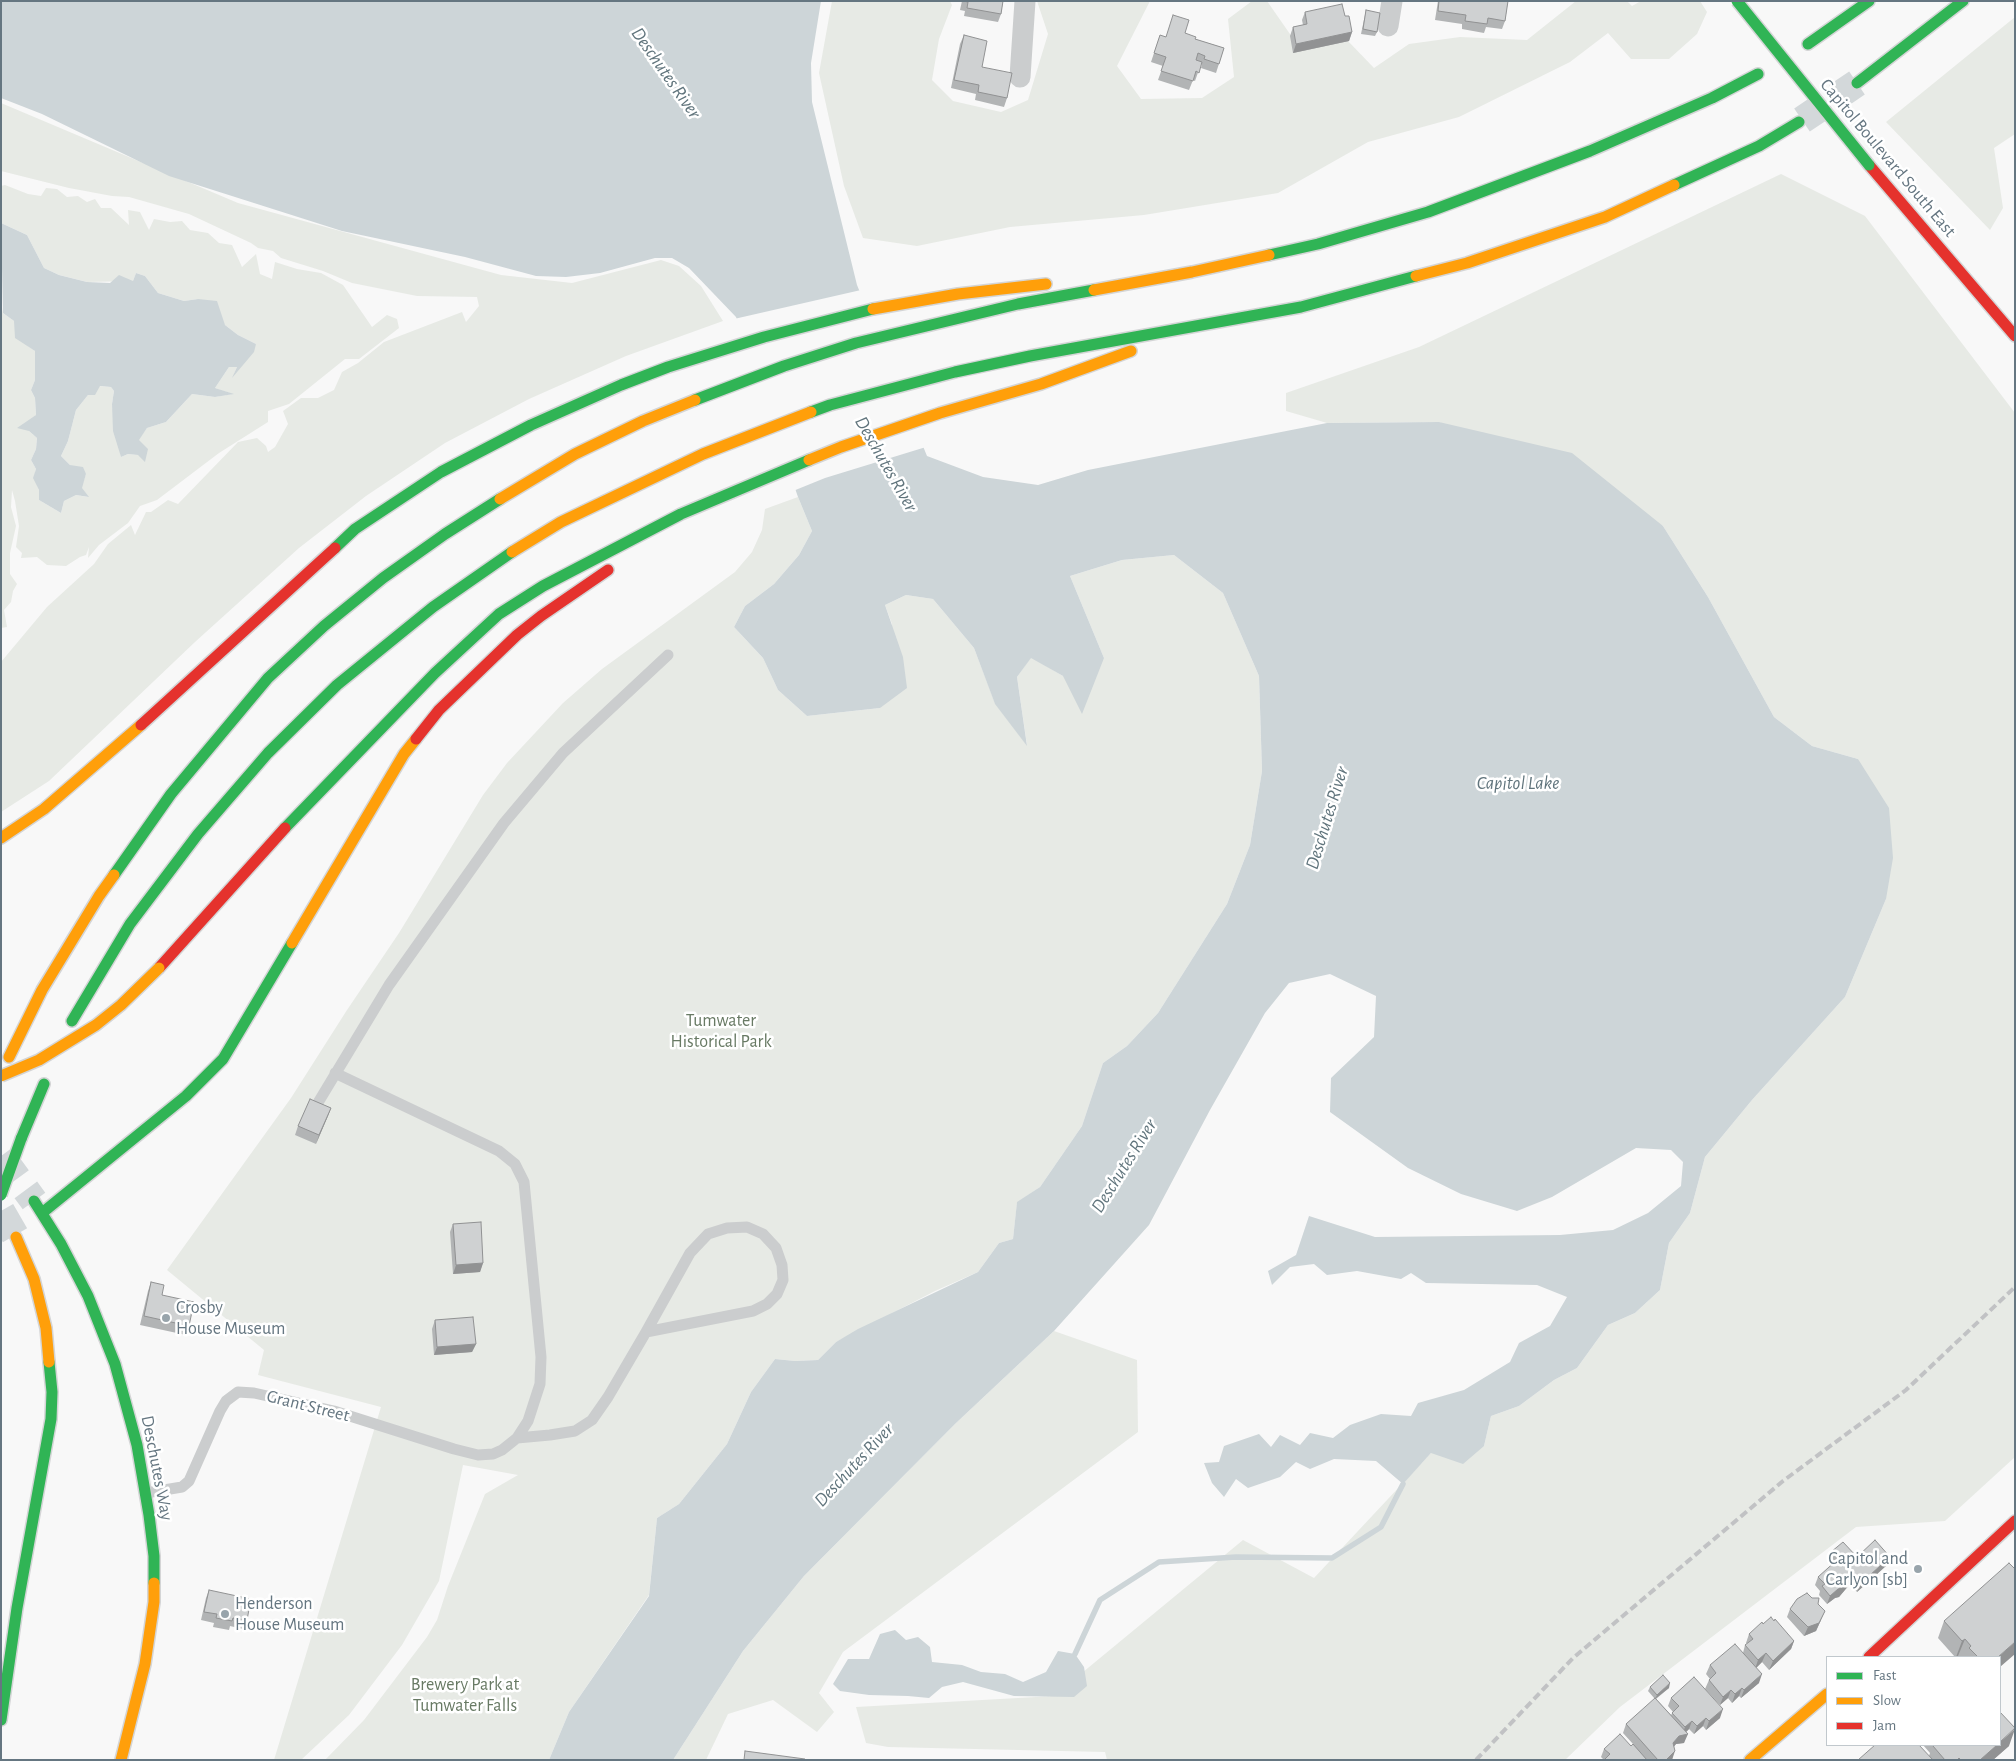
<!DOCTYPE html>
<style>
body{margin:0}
#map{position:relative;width:2016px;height:1761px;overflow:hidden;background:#f8f8f8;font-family:"Alegreya Sans",sans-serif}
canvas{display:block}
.frame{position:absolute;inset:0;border:2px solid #657681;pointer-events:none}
.legend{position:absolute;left:1826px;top:1656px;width:175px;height:90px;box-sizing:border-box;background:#fff;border:1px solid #c1c8cd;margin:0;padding:6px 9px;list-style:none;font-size:15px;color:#657681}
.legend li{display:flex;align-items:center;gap:10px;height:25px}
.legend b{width:25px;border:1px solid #c1c8cd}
</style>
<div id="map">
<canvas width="2016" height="1761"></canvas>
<div class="frame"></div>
<ul class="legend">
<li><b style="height:6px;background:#30b455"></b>Fast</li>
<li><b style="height:6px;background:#ff9f0a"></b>Slow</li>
<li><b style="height:6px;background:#e5322d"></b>Jam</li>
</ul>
</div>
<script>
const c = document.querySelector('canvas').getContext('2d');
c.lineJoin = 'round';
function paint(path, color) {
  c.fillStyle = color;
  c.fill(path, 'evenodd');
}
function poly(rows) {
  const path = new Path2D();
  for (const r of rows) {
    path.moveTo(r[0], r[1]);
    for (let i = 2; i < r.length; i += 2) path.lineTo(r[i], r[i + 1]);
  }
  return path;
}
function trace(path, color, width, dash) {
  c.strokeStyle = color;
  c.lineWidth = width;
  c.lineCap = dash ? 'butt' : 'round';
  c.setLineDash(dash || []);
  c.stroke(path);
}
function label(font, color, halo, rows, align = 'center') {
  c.font = font + ' "Alegreya Sans",sans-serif';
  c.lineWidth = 5;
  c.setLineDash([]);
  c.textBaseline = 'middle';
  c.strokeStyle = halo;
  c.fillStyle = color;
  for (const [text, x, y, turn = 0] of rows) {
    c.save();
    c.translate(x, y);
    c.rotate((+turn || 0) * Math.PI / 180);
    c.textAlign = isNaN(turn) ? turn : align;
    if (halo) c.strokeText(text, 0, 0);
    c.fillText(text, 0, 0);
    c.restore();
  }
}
paint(poly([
 [832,1,950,1,952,5,939,39,932,80,953,101,1001,112,1028,100,1048,34,1037,1,1150,1,1117,66,1141,99,1202,98,1234,77,1228,19,1252,1,1267,1,1299,47,1348,41,1374,68,1409,44,1460,37,1527,40,1576,1,1627,1,1632,6,1641,1,1700,1,1707,12,1697,34,1669,59,1631,59,1608,33,1570,62,1459,117,1368,142,1278,193,1144,215,1010,227,917,246,863,238,844,186,819,73],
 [2015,17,2015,134,1994,148,2003,208,1990,230,1886,122],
 [1,103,238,203,501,275,572,283,661,260,679,266,701,286,723,321,626,356,529,399,445,443,366,496,299,548,195,642,49,781,1,812,1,662,47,607,94,564,108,544,131,525,135,535,146,512,151,512,168,500,178,504,238,442,257,438,266,446,268,452,275,447,288,424,283,411,301,398,318,398,334,390,342,372,358,363,384,342,462,312,466,322,479,306,477,297,417,296,352,283,323,271,281,258,273,251,258,248,251,243,189,214,129,197,112,196,69,188,1,171],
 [1781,174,1865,216,2015,413,2015,1457,1945,1521,1856,1527,1620,1707,1565,1760,1107,1760,1105,1752,888,1747,866,1743,856,1707,1054,1696,1243,1540,1314,1578,1431,1453,1484,1446,1491,1416,1519,1406,1554,1380,1577,1368,1608,1325,1635,1313,1660,1290,1669,1243,1690,1213,1705,1157,1752,1100,1845,997,1886,899,1858,759,1812,746,1774,717,1708,597,1663,526,1439,422,1327,423,1286,411,1286,393,1419,347],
 [5,185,28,194,41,196,46,188,57,189,67,197,78,196,87,202,95,199,101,208,111,208,129,225,128,210,140,212,149,230,154,219,170,222,182,221,190,230,208,233,219,243,232,245,242,267,256,254,260,274,272,279,275,262,297,269,321,273,343,285,372,327,387,315,397,319,399,328,359,359,345,359,289,404,268,411,268,422,219,453,157,500,140,506,128,523,99,545,88,558,89,547,86,555,80,557,66,566,47,565,37,557,21,558,22,553,16,547,19,526,15,501,12,490,11,507,16,526,10,553,10,574,17,584,13,591,11,602,4,610,7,627,1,628,1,302,3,313,14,321,28,346,35,351,35,380,31,390,35,398,36,415,29,431,37,438,36,449,31,460,36,469,34,478,39,490,39,500,61,513,64,501,76,495,88,497,81,488,86,474,70,465,61,456,68,441,76,410,88,395,99,386,111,387,114,391,112,404,121,457,128,454,138,455,138,440,147,428,166,422,192,394,215,397,232,394,215,388,229,367,237,367,234,374,256,344,238,335,225,325,198,299,184,301,158,293,145,276,136,273,133,281,87,282,59,275,44,268,27,235,1,223,1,186],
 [798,497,812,531,799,555,774,584,745,606,734,627,763,658,778,690,807,716,880,708,892,624,885,605,906,595,933,599,974,648,995,703,1027,745,1017,677,1031,657,1063,676,1104,658,1070,576,1122,560,1174,555,1223,593,1259,676,1262,771,1250,845,1227,904,1158,1013,1127,1046,1103,1063,1082,1126,1040,1187,1017,1203,1013,1239,999,1243,978,1272,935,1291,836,1342,818,1360,795,1361,775,1359,751,1392,727,1444,679,1504,657,1518,649,1595,569,1712,549,1760,325,1760,364,1720,427,1637,437,1620,448,1586,485,1494,518,1475,463,1465,439,1581,402,1645,349,1715,301,1760,274,1760,381,1407,258,1375,264,1350,167,1270,291,1098,347,1010,399,933,483,795,507,763,563,703,602,669,735,572,752,552,762,530,765,509],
 [1054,1331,1137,1360,1138,1432,843,1652,819,1693,834,1712,817,1732,773,1700,728,1714,706,1760,673,1760,743,1651,804,1576,955,1424]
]), '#e7eae5');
paint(poly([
 [1,1,821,1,811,63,812,102,857,285,927,456,983,477,1038,485,1088,470,1327,423,1439,422,1572,453,1663,526,1708,597,1774,717,1812,746,1858,759,1889,808,1893,858,1886,899,1845,997,1752,1100,1705,1157,1690,1213,1669,1243,1660,1290,1635,1313,1608,1325,1577,1368,1554,1380,1519,1406,1491,1416,1484,1446,1463,1464,1431,1453,1403,1484,1376,1461,1334,1459,1310,1469,1296,1462,1280,1477,1248,1488,1236,1479,1224,1497,1212,1483,1204,1463,1219,1462,1224,1446,1259,1434,1271,1447,1280,1435,1300,1445,1310,1433,1333,1438,1350,1425,1381,1414,1411,1416,1418,1403,1464,1390,1510,1362,1519,1343,1550,1326,1567,1297,1537,1285,1426,1283,1411,1273,1401,1279,1357,1271,1327,1275,1314,1264,1290,1267,1272,1285,1268,1271,1296,1255,1309,1216,1375,1237,1560,1235,1613,1230,1648,1213,1681,1186,1683,1162,1671,1150,1636,1148,1552,1197,1517,1211,1461,1194,1408,1168,1330,1112,1331,1078,1374,1037,1376,996,1330,974,1289,983,1265,1013,1210,1110,1149,1225,1054,1331,955,1424,804,1576,743,1651,673,1760,549,1760,569,1712,649,1596,657,1518,679,1504,727,1444,751,1392,775,1359,795,1361,818,1360,836,1342,858,1329,978,1272,999,1243,1013,1239,1017,1202,1040,1187,1082,1126,1103,1063,1127,1046,1158,1013,1227,904,1250,845,1262,771,1259,676,1223,593,1174,555,1122,560,1070,576,1104,658,1082,714,1063,676,1031,658,1017,677,1027,746,995,704,974,648,933,599,906,595,885,605,903,657,907,688,880,708,807,716,778,690,763,658,734,627,745,606,774,584,799,555,812,531,798,497,736,317,689,268,672,258,655,258,600,273,566,277,536,276,465,257,342,231,169,176,42,114,1,98],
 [1,223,27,235,44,268,59,275,87,282,110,283,119,275,133,281,136,273,145,276,158,293,184,301,198,299,217,301,225,325,238,335,256,344,254,352,232,378,237,367,229,367,215,388,234,394,215,397,192,394,166,422,147,428,139,440,148,449,145,462,138,455,128,454,121,457,113,431,112,404,114,391,111,387,100,386,95,395,88,395,76,410,68,441,61,456,70,465,83,467,86,474,82,488,89,497,76,495,64,501,61,513,39,500,39,490,33,478,36,469,31,460,36,449,37,438,29,431,17,428,36,415,35,398,31,390,35,380,35,351,15,338,14,321,3,313],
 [895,1630,906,1640,918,1637,930,1647,932,1662,962,1665,981,1672,1005,1674,1023,1682,1046,1672,1058,1651,1075,1654,1084,1667,1087,1686,1074,1697,1014,1696,963,1682,942,1687,929,1698,908,1696,869,1695,840,1691,833,1684,848,1659,869,1659,880,1634]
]), '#cdd5d8');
paint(poly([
 [861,290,926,447,825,478,793,491,734,319]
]), '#f8f8f8');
trace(poly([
 [1075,1654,1100,1600,1159,1562,1236,1557,1332,1558,1381,1527,1403,1484]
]), '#cdd5d8', 5.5);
trace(poly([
 [1,1156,34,1201]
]), '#d3d8da', 28, [28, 14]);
trace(poly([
 [1802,120,1857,83],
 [1,1211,16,1237]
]), '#d3d8da', 28, [28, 14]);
const fast = poly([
 [1808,44,1869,1],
 [1857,83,1963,1],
 [1674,185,1759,146,1799,122],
 [1269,255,1318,244,1428,212,1590,151,1712,98,1758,74],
 [695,400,784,366,856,343,1018,304,1094,290],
 [811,412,830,405,955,372,1030,356,1301,307,1416,276],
 [335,548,355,529,441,472,531,425,621,385,668,367,764,337,873,309],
 [285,828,435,673,499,614,543,586,681,514,809,460],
 [114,875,171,794,268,678,324,626,383,578,445,534,500,499],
 [72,1021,130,924,198,834,268,753,337,685,433,607,512,552],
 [21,1139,44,1084],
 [34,1201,61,1244,88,1296,115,1364,137,1445,149,1515,154,1556,154,1583],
 [42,1213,186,1096,223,1059,292,943],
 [1,1720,17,1608,51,1419,52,1392,49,1362]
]);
const slow = poly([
 [1416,276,1467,263,1605,217,1674,185],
 [1094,290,1192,272,1269,255],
 [873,309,958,294,1046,284],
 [809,460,841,447,940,413,1041,384,1131,351],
 [500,499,575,454,643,421,695,400],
 [512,552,561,522,703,454,811,412],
 [1,838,44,809,141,725],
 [292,943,404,754,416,739],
 [9,1057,42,990,99,896,114,875],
 [16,1237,34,1279,46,1328,49,1362],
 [121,1760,145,1664,154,1602,154,1583],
 [1750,1760,1827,1694]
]);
const jam = poly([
 [1869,165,2015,336],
 [141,725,335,548],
 [416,739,439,710,517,635,541,616,608,570],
 [159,968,285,828],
 [1869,1657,2015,1521]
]);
trace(fast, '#d4d5d6', 14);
trace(slow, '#d4d5d6', 14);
trace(jam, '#d4d5d6', 14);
trace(poly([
 [316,1106,389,985,504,823,563,753,668,655],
 [517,1438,550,1435,575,1431,592,1420,608,1397,646,1332,690,1253,708,1234,727,1228,747,1227,763,1234,776,1248,782,1265,783,1280,777,1294,767,1304,753,1311,646,1332],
 [146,1493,182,1487,189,1481,220,1411,226,1401,238,1392,254,1393,334,1411,454,1449,478,1455,493,1454,502,1450,517,1438,528,1421,540,1384,541,1357,524,1182,515,1164,499,1151,335,1073]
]), '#cbcdce', 11);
trace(poly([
 [1388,26,1392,1],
 [1020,77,1025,1]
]), '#cbcdce', 21);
trace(fast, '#30b455', 11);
trace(slow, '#ff9f0a', 11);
trace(jam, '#e5322d', 11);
trace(poly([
 [1476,1760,1573,1658,1783,1481,1906,1390,2015,1287]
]), '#c1c2c4', 4, [8, 4]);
const fastBridge = poly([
 [1737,1,1869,165],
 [1,1195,21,1139]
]);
const slowBridge = poly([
 [1,1076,39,1060,96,1025,121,1005,159,968]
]);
trace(fastBridge, '#d4d5d6', 14, []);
trace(slowBridge, '#d4d5d6', 14, []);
trace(fastBridge, '#30b455', 11);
trace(slowBridge, '#ff9f0a', 11);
paint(poly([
 [962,1,1003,1,1001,14,998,22,964,16,965,11,960,10],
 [1438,1,1508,1,1505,21,1502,29,1486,27,1484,33,1462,29,1462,24,1435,20],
 [1366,10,1377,32,1375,36,1361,34],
 [1305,12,1345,16,1352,32,1349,41,1293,53,1290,36,1293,27,1303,25,1302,20],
 [1185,33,1195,39,1224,48,1216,73,1201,68,1202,64,1201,64,1195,81,1193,80,1189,90,1158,80,1163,66,1151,62,1160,35,1165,37],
 [964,35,982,67,1007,98,1004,107,975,100,976,94,951,88,960,44],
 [331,1108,316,1144,295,1135,298,1126],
 [453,1224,483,1263,480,1272,453,1274,450,1232],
 [151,1282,189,1326,186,1335,140,1325,148,1291],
 [435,1320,476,1344,472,1352,434,1355,432,1329],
 [1831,1552,1857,1557,1890,1557,1887,1565,1857,1592,1850,1584,1839,1597,1835,1598,1827,1604,1819,1595,1820,1591,1815,1585,1818,1577,1832,1565,1828,1561],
 [209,1590,247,1620,243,1629,230,1626,229,1630,213,1627,214,1623,201,1620,206,1598],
 [1818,1604,1821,1620,1816,1631,1804,1636,1787,1617,1790,1609],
 [1944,1621,2000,1657,1960,1657,1958,1656,1955,1657,1938,1638],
 [1763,1624,1794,1641,1791,1649,1769,1670,1762,1662,1756,1668,1759,1683,1741,1698,1739,1696,1732,1703,1728,1698,1720,1705,1705,1689,1709,1680,1710,1679,1706,1674,1710,1665,1743,1653,1745,1645,1747,1644,1746,1643,1749,1634],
 [1650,1687,1669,1688,1656,1699,1671,1715,1673,1712,1668,1706,1671,1698,1720,1718,1706,1730,1703,1726,1694,1734,1689,1729,1686,1732,1684,1743,1676,1744,1674,1746,1672,1760,1604,1760,1601,1757,1604,1749,1631,1746,1633,1744,1623,1733,1626,1724,1655,1699,1648,1691],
 [1923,1745,2000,1745,2009,1746,1993,1760,1858,1760,1929,1756,1930,1753]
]), '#b2b4b5');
paint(poly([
 [1352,32,1349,41,1293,53,1296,44],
 [331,1108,328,1116,316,1144,319,1135],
 [483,1263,480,1272,453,1274,456,1265],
 [476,1344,472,1352,434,1355,437,1347],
 [1890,1557,1887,1565,1857,1592,1860,1584],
 [1853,1575,1850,1584,1839,1597,1835,1598,1827,1604,1830,1596],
 [1825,1611,1816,1631,1804,1636,1808,1627],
 [1965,1639,1958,1656,1956,1657,1962,1641],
 [1794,1641,1791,1649,1769,1670,1773,1661],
 [2015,1642,2015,1654,2000,1667,2000,1657,1998,1657],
 [1766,1653,1762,1662,1755,1669,1758,1660],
 [1762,1674,1759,1683,1741,1698,1744,1690],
 [1670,1683,1669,1688,1655,1699,1657,1695],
 [1742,1688,1739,1696,1732,1703,1735,1694],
 [1731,1690,1728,1698,1720,1705,1723,1697],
 [1723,1709,1720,1718,1706,1730,1709,1721],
 [1706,1718,1703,1726,1694,1734,1697,1726],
 [1692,1721,1689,1729,1683,1735,1688,1734,1684,1743,1676,1744,1670,1752,1673,1743,1679,1736,1682,1735,1685,1727],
 [2015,1729,2009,1746,1993,1760,1980,1760,1997,1745,2000,1745,2000,1742],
 [1675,1751,1672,1760,1666,1760]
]), '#919293');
const building = poly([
 [963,1,1003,1,1001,14,967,8,968,2,963,1],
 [1439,1,1508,1,1505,21,1488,18,1487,24,1465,21,1466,15,1438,11,1439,1],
 [1342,4,1345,16,1349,16,1352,32,1296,44,1293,27,1307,24,1305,12,1342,4],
 [1366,10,1380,13,1377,32,1363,29,1366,10],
 [1173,15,1189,20,1185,33,1196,37,1195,39,1224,48,1219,64,1204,59,1205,56,1198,53,1196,60,1202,62,1199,73,1196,71,1193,81,1161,71,1166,57,1154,53,1160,35,1166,37,1173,15],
 [964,35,987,41,982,67,1012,73,1007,98,978,92,979,85,954,80,964,35],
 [310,1099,331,1108,319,1135,298,1126,310,1099],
 [481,1222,483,1263,456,1265,453,1224,481,1222],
 [151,1282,164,1285,162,1295,194,1302,189,1326,144,1316,151,1282],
 [473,1317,476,1344,437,1347,435,1320,473,1317],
 [1875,1540,1890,1557,1860,1584,1853,1575,1842,1588,1838,1589,1830,1596,1822,1586,1825,1584,1818,1577,1838,1559,1831,1552,1843,1542,1857,1557,1875,1540],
 [2009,1563,2015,1569,2015,1642,1998,1657,1978,1657,1969,1648,1971,1646,1965,1639,1962,1641,1944,1621,2009,1563],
 [209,1590,251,1599,247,1620,233,1618,232,1621,216,1618,217,1614,204,1612,209,1590],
 [1807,1593,1812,1598,1819,1598,1818,1604,1825,1611,1819,1623,1808,1627,1790,1609,1797,1599,1807,1593],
 [1771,1617,1774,1621,1775,1619,1794,1641,1773,1661,1766,1653,1758,1660,1745,1645,1753,1639,1749,1634,1762,1622,1763,1624,1771,1617],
 [1735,1644,1762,1674,1744,1690,1742,1688,1735,1694,1731,1690,1723,1697,1709,1680,1716,1673,1710,1665,1735,1644],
 [1663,1675,1670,1683,1657,1695,1650,1687,1663,1675],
 [1694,1677,1723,1709,1709,1721,1706,1718,1697,1726,1692,1721,1685,1727,1672,1713,1679,1706,1671,1698,1694,1677],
 [1655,1698,1688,1734,1679,1736,1673,1743,1675,1751,1666,1760,1658,1760,1626,1724,1655,1698],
 [2000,1712,2015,1728,2000,1742,2000,1712],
 [1620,1734,1631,1746,1633,1744,1647,1760,1604,1760,1610,1754,1604,1749,1620,1734],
 [1875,1745,1919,1745,1933,1760,1858,1760,1875,1745],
 [1934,1745,1997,1745,1980,1760,1961,1760,1959,1758,1957,1760,1945,1760,1933,1746,1934,1745],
 [745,1751,805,1759,805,1760,744,1760,745,1751]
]);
paint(building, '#cfd1d2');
trace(building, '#919293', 1);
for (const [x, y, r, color] of [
 [166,1318,5,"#98a4ab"],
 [1918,1569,5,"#98a4ab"],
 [225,1614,5,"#98a4ab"]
]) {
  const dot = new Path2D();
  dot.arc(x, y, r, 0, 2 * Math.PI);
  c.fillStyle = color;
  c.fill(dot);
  trace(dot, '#fff', 2);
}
label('18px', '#657681', '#fff', [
 ["Capitol Boulevard South East",1888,158,50],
 ["Grant Street",308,1406,14],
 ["Deschutes Way",157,1468,79]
]);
label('18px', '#687a64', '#fff', [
 ["Tumwater",721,1021],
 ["Historical Park",721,1042],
 ["Brewery Park at",465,1685],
 ["Tumwater Falls",465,1706]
]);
label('18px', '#657681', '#fff', [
 ["Crosby",176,1308],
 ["House Museum",176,1329],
 ["Capitol and",1908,1559,"right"],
 ["Carlyon [sb]",1908,1580,"right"],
 ["Henderson",235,1604],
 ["House Museum",235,1625]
], 'left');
label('italic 19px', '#60747c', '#fff', [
 ["Deschutes River",666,73,55],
 ["Deschutes River",886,464,60],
 ["Capitol Lake",1518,783],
 ["Deschutes River",1327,818,-73],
 ["Deschutes River",1124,1166,-58],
 ["Deschutes River",854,1465,-47]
]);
</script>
